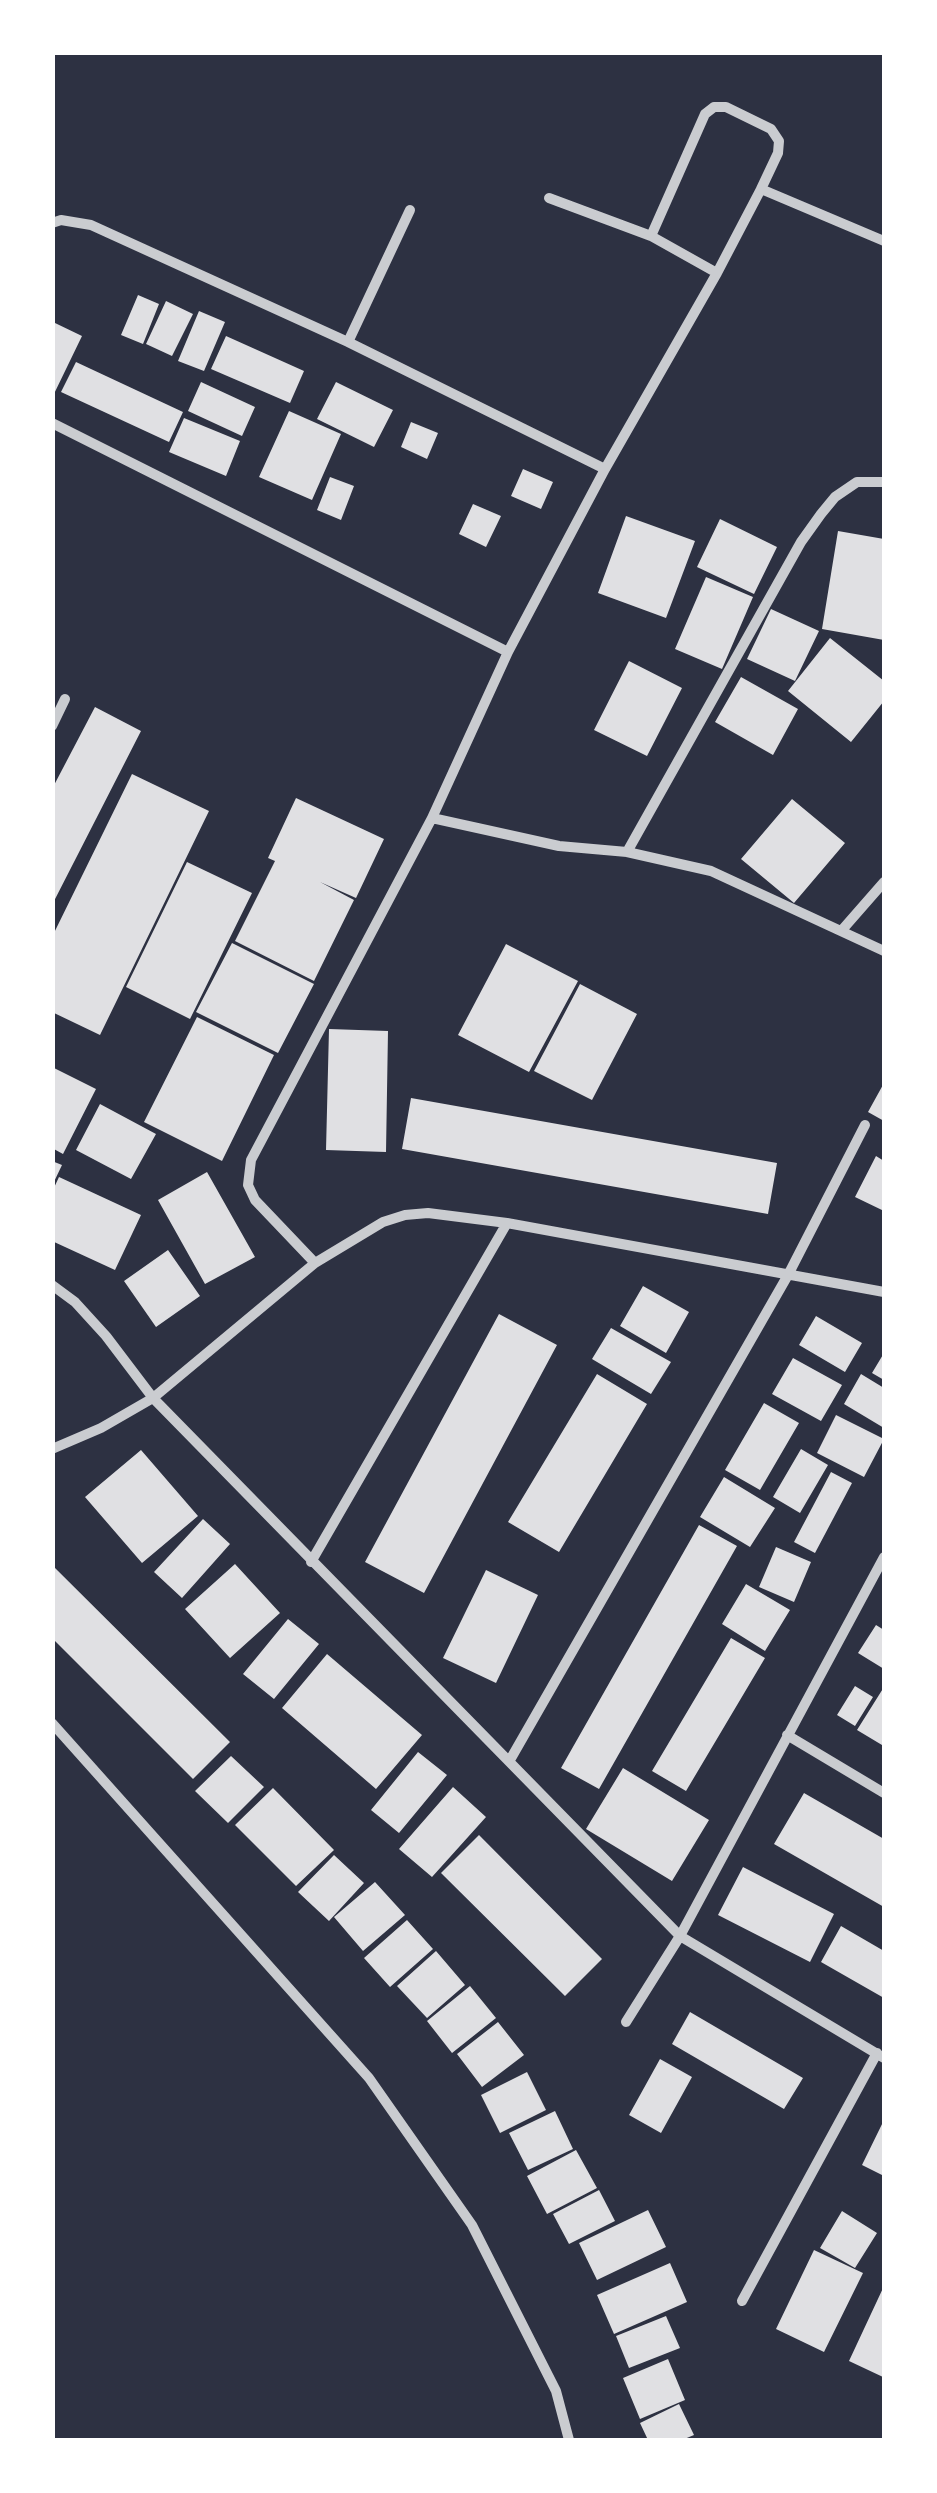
<!DOCTYPE html>
<style>
body{margin:0}
#map{position:relative;width:937px;height:2493px;overflow:hidden;background:#2d3142;font-family:Commissioner,sans-serif}
canvas{display:block}
.frame{position:absolute;inset:0;border:55px solid #fff;pointer-events:none}
</style>
<div id="map">
<canvas width="937" height="2493"></canvas>
<div class="frame"></div>
</div>
<script>
const c = document.querySelector('canvas').getContext('2d');
c.lineJoin = 'round';
function paint(path, color) {
  c.fillStyle = color;
  c.fill(path, 'evenodd');
}
function poly(rows) {
  const path = new Path2D();
  for (const r of rows) {
    path.moveTo(r[0], r[1]);
    for (let i = 2; i < r.length; i += 2) path.lineTo(r[i], r[i + 1]);
  }
  return path;
}
function trace(path, color, width, dash) {
  c.strokeStyle = color;
  c.lineWidth = width;
  c.lineCap = dash ? 'butt' : 'round';
  c.setLineDash(dash || []);
  c.stroke(path);
}
paint(poly([
 [138,295,159,304,143,344,121,335],
 [166,301,193,314,172,356,146,344],
 [199,311,225,322,204,371,178,361],
 [55,323,82,336,52,398,52,329],
 [226,336,304,371,290,403,211,369],
 [76,362,183,412,169,442,61,392],
 [201,382,255,407,242,436,188,411],
 [336,382,393,410,374,447,317,419],
 [289,411,341,434,312,500,259,477],
 [184,418,240,441,226,476,169,452],
 [411,422,438,433,427,459,401,447],
 [523,469,553,482,541,509,511,496],
 [330,477,354,486,341,520,317,510],
 [473,504,501,516,486,547,459,534],
 [626,516,695,541,666,618,598,593],
 [720,519,777,547,754,594,697,567],
 [838,531,884,539,884,640,822,629],
 [706,577,753,597,722,669,675,649],
 [771,609,819,631,795,681,747,659],
 [830,638,884,681,884,701,851,742,788,691],
 [629,661,682,688,647,756,594,730],
 [741,677,798,709,773,755,715,722],
 [95,707,141,731,52,905,52,789],
 [132,774,209,811,100,1035,52,1012,52,937],
 [296,798,384,839,356,898,320,882,354,900,314,981,235,941,275,861,268,858],
 [792,799,845,843,794,903,741,859],
 [187,862,252,893,190,1019,126,987],
 [232,943,314,984,278,1053,196,1012],
 [506,944,578,981,529,1072,458,1035],
 [580,984,637,1014,592,1100,534,1071],
 [197,1017,274,1055,222,1161,144,1122],
 [329,1029,388,1031,386,1152,326,1150],
 [52,1067,96,1089,63,1154,52,1148],
 [884,1083,884,1121,868,1112],
 [411,1098,777,1163,768,1214,402,1149],
 [100,1104,156,1134,131,1179,76,1150],
 [876,1156,884,1161,884,1211,855,1197],
 [52,1161,62,1165,52,1186],
 [207,1172,255,1257,205,1284,158,1200],
 [59,1177,141,1215,115,1270,52,1241,52,1192],
 [168,1250,200,1296,156,1327,124,1281],
 [643,1286,689,1312,666,1353,620,1326],
 [499,1314,557,1345,424,1593,365,1562],
 [816,1316,862,1343,845,1372,799,1345],
 [611,1328,671,1362,651,1394,592,1359],
 [884,1353,884,1380,872,1373],
 [793,1358,842,1385,821,1421,772,1394],
 [597,1374,647,1404,559,1552,508,1522],
 [861,1374,884,1388,884,1428,844,1404],
 [764,1403,799,1423,760,1490,725,1470],
 [836,1415,884,1439,864,1477,817,1453],
 [801,1449,828,1465,800,1513,773,1497],
 [141,1450,198,1516,142,1563,85,1497],
 [831,1472,852,1483,815,1553,794,1542],
 [724,1477,775,1508,750,1547,700,1517],
 [203,1519,230,1544,182,1598,154,1572],
 [699,1525,737,1546,599,1789,561,1768],
 [776,1547,811,1562,794,1602,759,1587],
 [235,1564,280,1613,230,1658,185,1609],
 [52,1565,230,1742,193,1779,52,1638],
 [486,1570,538,1595,496,1683,443,1658],
 [746,1584,790,1610,765,1651,722,1624],
 [288,1619,319,1644,274,1699,243,1674],
 [876,1625,884,1630,884,1669,858,1653],
 [731,1638,765,1658,686,1791,652,1771],
 [327,1654,422,1735,376,1789,282,1708],
 [855,1686,873,1697,855,1726,837,1715],
 [884,1687,884,1742,882,1745,857,1730],
 [418,1752,447,1775,399,1833,371,1810],
 [231,1756,264,1787,228,1823,195,1791],
 [623,1768,709,1820,672,1881,586,1829],
 [453,1787,486,1817,432,1877,399,1849],
 [273,1788,334,1850,296,1886,235,1825],
 [804,1793,884,1839,884,1907,774,1844],
 [479,1835,602,1959,565,1996,441,1873],
 [334,1855,364,1883,329,1921,298,1892],
 [743,1867,834,1914,810,1962,718,1915],
 [375,1882,405,1915,363,1951,334,1917],
 [407,1920,433,1949,390,1987,364,1958],
 [841,1926,884,1951,884,1998,821,1962],
 [436,1951,465,1985,427,2018,397,1986],
 [470,1986,496,2018,452,2053,427,2021],
 [690,2012,803,2078,784,2109,672,2044],
 [498,2022,524,2055,482,2087,457,2054],
 [660,2059,692,2077,661,2133,629,2115],
 [527,2072,546,2110,500,2133,481,2095],
 [555,2111,573,2149,528,2170,509,2133],
 [884,2120,884,2176,862,2165],
 [576,2150,597,2188,547,2214,527,2176],
 [599,2190,615,2221,569,2244,553,2214],
 [648,2210,666,2247,597,2280,579,2243],
 [842,2211,877,2233,855,2268,820,2248],
 [814,2250,863,2273,824,2352,776,2329],
 [670,2263,687,2302,614,2334,597,2295],
 [884,2286,884,2375,883,2377,849,2361],
 [666,2316,680,2348,629,2368,616,2336],
 [668,2359,685,2400,640,2419,623,2378],
 [679,2404,694,2435,682,2440,648,2440,640,2423]
]), '#e0e0e3');
trace(poly([
 [549,198,651,236,717,273],
 [52,223,61,220,91,225,348,342,605,469],
 [651,236,705,114,714,107,726,107,771,129,779,141,778,153,761,189],
 [348,342,410,210],
 [52,423,508,652],
 [52,726,65,699],
 [432,818,559,846,627,852,711,871,884,951],
 [627,852,801,542,821,514,835,497,857,482,884,482],
 [842,930,884,882],
 [315,1263,255,1200,248,1185,251,1160,432,818,508,652,605,469,717,273,761,189,884,241],
 [52,1285,75,1302,106,1336,153,1398,680,1936,884,2058],
 [52,1449,101,1428,153,1398,315,1263,383,1222,405,1215,428,1213,507,1223,884,1292],
 [311,1562,507,1223],
 [52,1723,369,2078,472,2225,556,2391,569,2440],
 [787,1735,884,1793],
 [510,1760,788,1275,865,1125],
 [626,2022,680,1936,884,1557],
 [742,2301,877,2053]
]), '#caccd0', 10);
</script>
